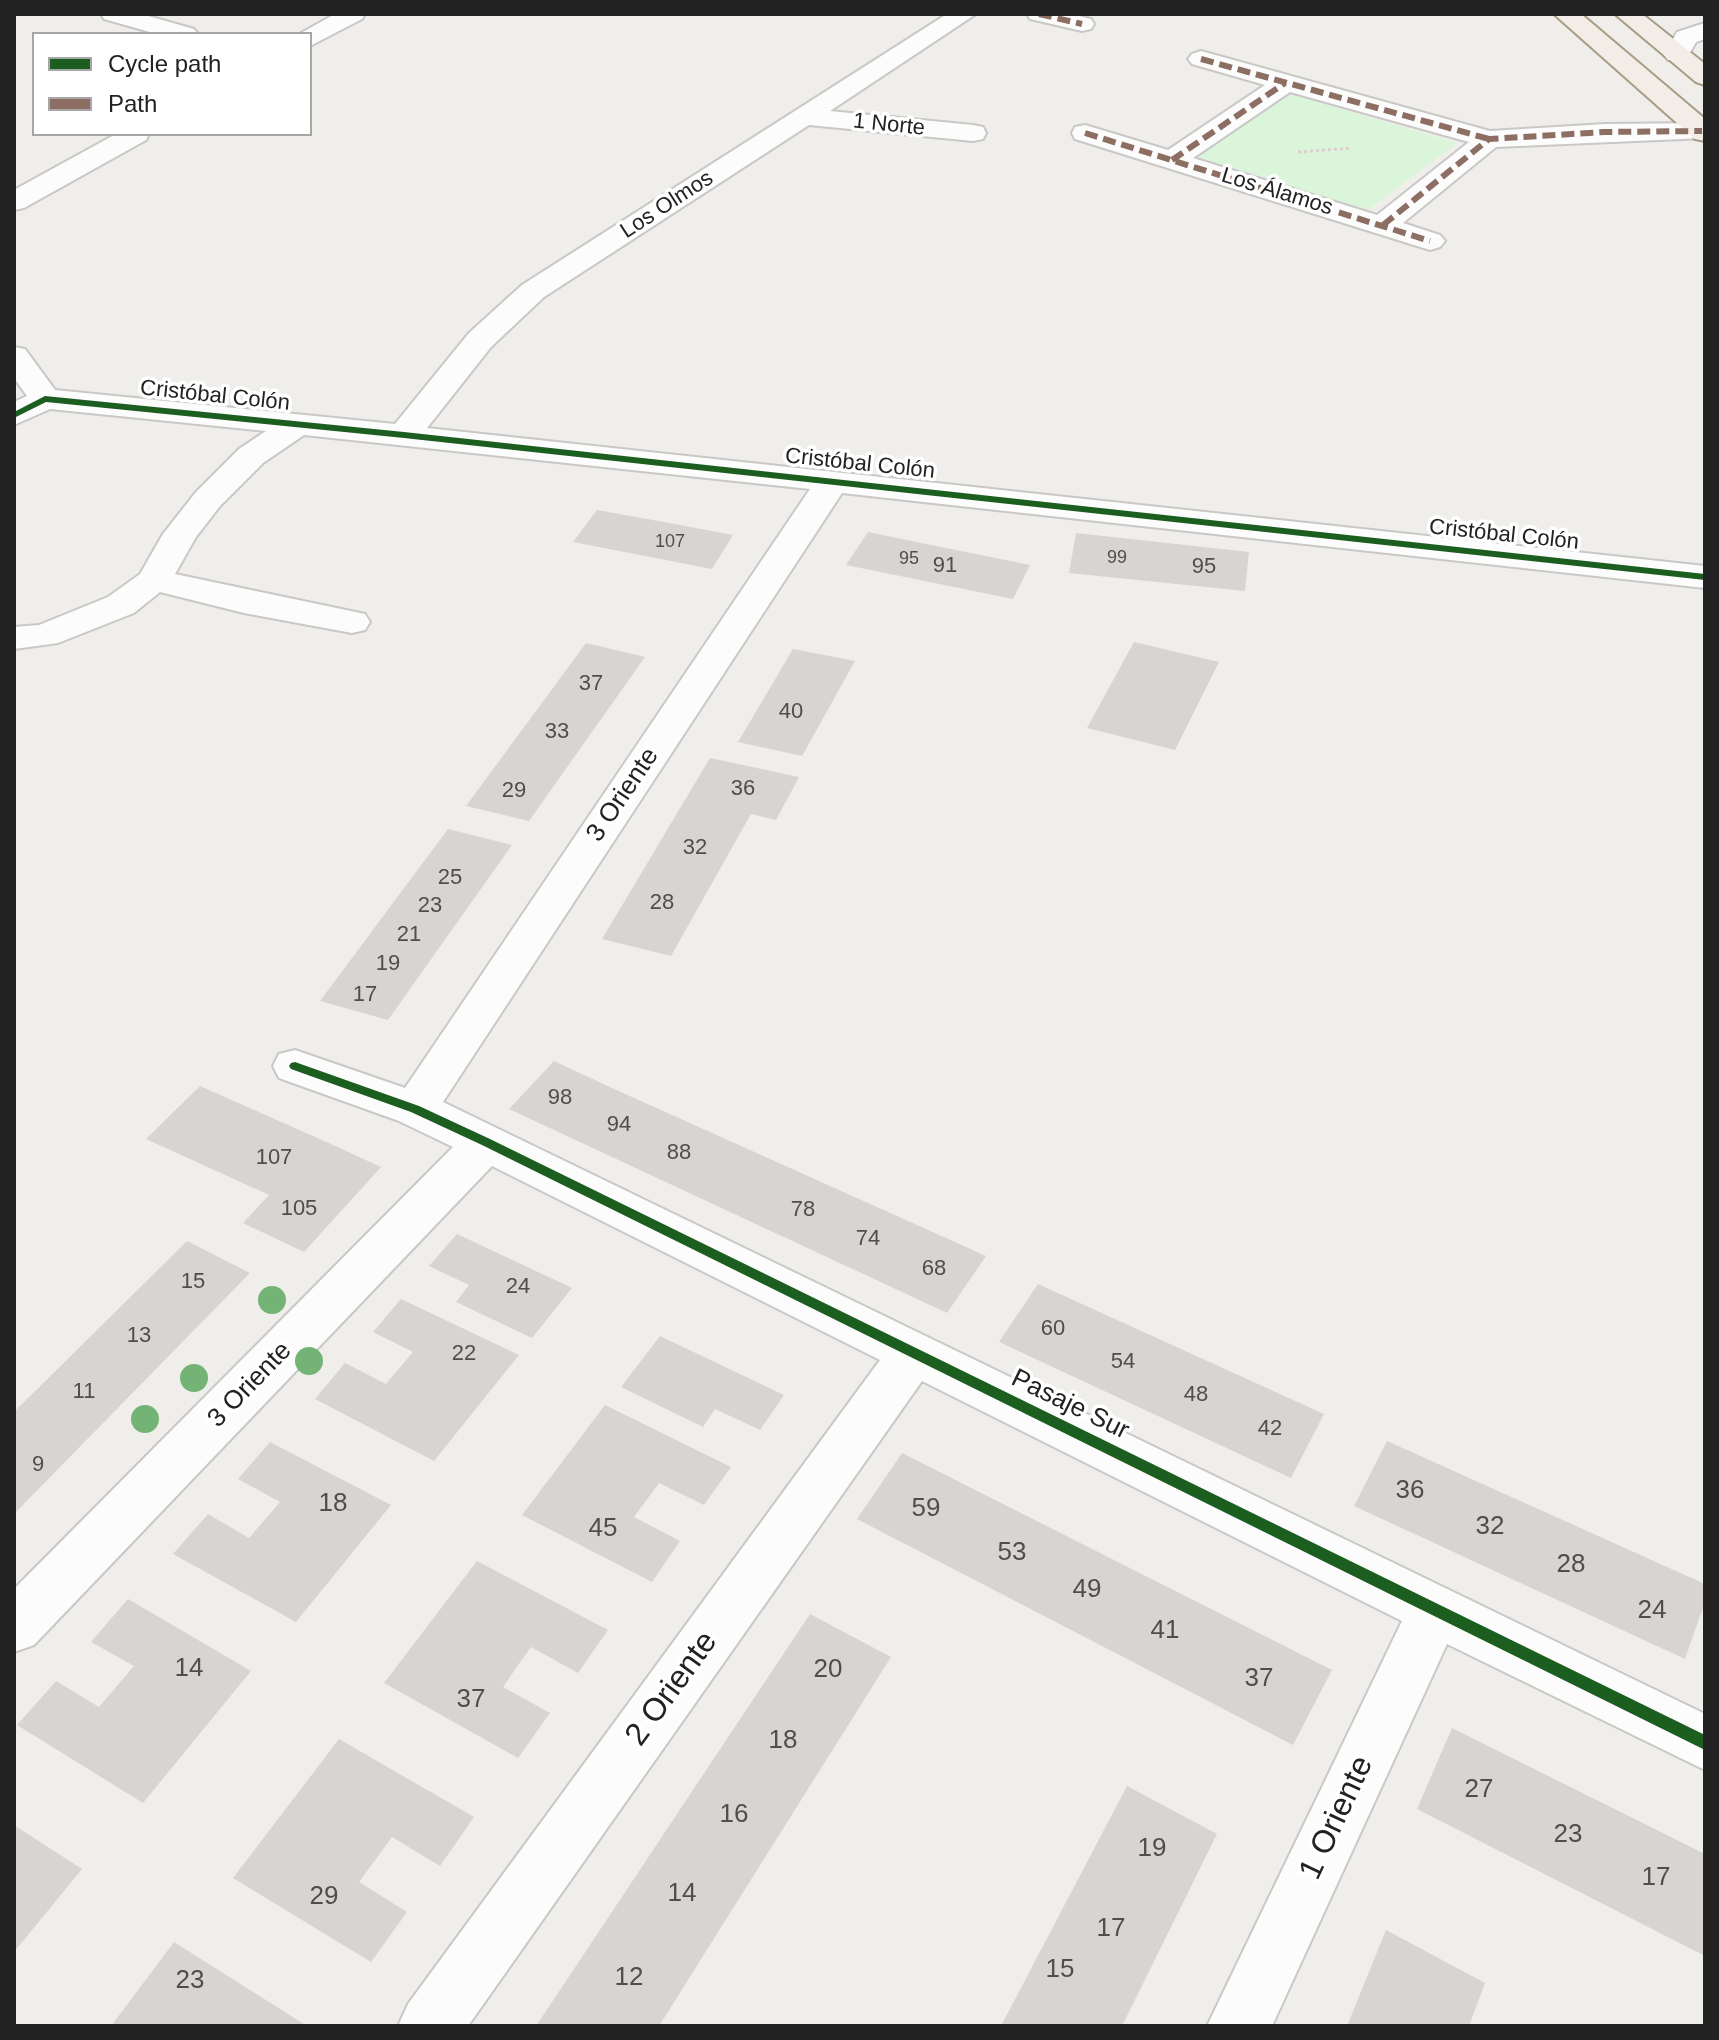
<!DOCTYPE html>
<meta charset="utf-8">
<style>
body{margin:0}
#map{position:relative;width:1719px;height:2040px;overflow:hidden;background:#f0eeeb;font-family:Helvetica,sans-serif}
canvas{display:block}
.frame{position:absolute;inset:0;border:16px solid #222;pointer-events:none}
.legend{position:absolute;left:32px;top:32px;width:280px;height:104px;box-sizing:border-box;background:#fff;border:2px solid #a7a7a7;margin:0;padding:10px 14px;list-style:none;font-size:24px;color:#222}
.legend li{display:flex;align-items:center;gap:16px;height:40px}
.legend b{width:40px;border:2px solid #a7a7a7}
</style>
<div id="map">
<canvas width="1719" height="2040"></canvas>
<div class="frame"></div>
<ul class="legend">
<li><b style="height:10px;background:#1b5e20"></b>Cycle path</li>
<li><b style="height:10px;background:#8d6e63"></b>Path</li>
</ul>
</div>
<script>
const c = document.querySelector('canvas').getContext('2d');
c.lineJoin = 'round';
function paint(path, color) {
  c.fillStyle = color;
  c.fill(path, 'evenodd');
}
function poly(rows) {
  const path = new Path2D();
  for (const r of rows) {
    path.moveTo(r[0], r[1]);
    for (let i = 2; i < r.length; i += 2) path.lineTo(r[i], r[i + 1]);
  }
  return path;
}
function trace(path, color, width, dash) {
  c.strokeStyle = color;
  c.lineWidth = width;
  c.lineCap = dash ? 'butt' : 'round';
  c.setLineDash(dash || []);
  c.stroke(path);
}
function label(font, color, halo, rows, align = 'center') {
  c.font = font + ' Helvetica,sans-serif';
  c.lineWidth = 7;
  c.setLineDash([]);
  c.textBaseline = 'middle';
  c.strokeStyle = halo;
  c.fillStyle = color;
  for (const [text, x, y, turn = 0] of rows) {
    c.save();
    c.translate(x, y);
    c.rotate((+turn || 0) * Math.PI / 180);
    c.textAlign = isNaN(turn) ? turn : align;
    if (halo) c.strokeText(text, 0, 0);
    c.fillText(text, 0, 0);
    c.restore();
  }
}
paint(poly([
 [1287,93,1457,143,1367,211,1193,156]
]), '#daf5da');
paint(poly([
 [597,510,664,522,733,535,712,569,573,542],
 [868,532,902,539,1030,565,1013,599,846,565],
 [1076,533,1249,552,1245,591,1069,573],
 [1134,642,1219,662,1175,750,1087,728],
 [586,643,645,657,529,821,466,806],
 [793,649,855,661,802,756,738,742],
 [710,758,799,777,776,820,751,814,671,956,602,939],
 [448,829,512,845,388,1020,320,1001],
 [554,1061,612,1088,986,1256,947,1313,509,1109],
 [200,1086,322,1140,381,1167,304,1252,243,1223,269,1195,146,1139],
 [457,1234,572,1288,532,1338,456,1302,469,1285,429,1266],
 [187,1241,250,1273,14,1514,14,1412],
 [1038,1284,1324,1414,1291,1478,999,1342],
 [401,1299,519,1355,434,1461,315,1399,345,1363,386,1384,413,1352,373,1332],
 [660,1336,784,1395,760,1430,715,1409,703,1427,621,1387],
 [605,1405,731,1467,704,1505,659,1483,634,1517,680,1541,652,1582,522,1515],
 [1387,1441,1705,1584,1705,1602,1685,1659,1354,1506],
 [270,1442,391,1505,296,1622,173,1554,208,1514,249,1538,280,1502,238,1479],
 [902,1453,1332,1670,1293,1745,857,1519],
 [477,1561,608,1630,578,1673,531,1647,516,1668,503,1687,550,1713,518,1758,384,1683],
 [128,1599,251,1671,143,1803,17,1725,56,1681,99,1707,134,1666,91,1642],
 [810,1614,891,1657,659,2026,536,2026],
 [1452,1728,1705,1854,1705,1956,1417,1809],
 [339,1739,474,1817,440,1866,392,1837,359,1882,407,1912,371,1962,233,1878],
 [1127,1786,1217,1834,1122,2026,1001,2026],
 [14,1825,82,1869,14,1952],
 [1386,1930,1485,1983,1469,2026,1347,2026],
 [174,1942,307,2026,111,2026]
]), '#d7d4d2');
const minor = poly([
 [101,14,141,14,194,29,198,34,157,34,104,19,101,14],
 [335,14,365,14,362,19,310,46,310,34,301,33,335,14],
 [947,14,976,14,830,111,973,125,983,127,986,133,983,139,973,141,809,125,544,297,491,347,427,428,1705,566,1705,588,842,493,443,1102,1705,1714,1705,1770,1447,1644,1272,2026,1207,2026,1402,1621,922,1381,468,2026,398,2026,408,2004,880,1360,492,1166,34,1645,14,1652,14,1589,453,1147,399,1121,279,1078,273,1066,279,1054,295,1050,405,1088,810,489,304,435,263,463,220,506,196,537,175,574,365,614,370,622,365,630,352,633,244,613,160,592,134,613,58,643,14,649,14,627,39,625,108,597,140,574,163,534,196,492,239,449,266,431,50,409,14,425,14,402,27,396,14,378,14,347,25,349,55,390,395,424,469,333,522,285,947,14],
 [1027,14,1071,14,1091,19,1094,24,1091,29,1082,31,1030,19,1027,14],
 [1705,23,1705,39,1696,42,1686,60,1668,60,1664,55,1677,32,1705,23],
 [1201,51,1490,131,1605,124,1702,123,1705,124,1705,138,1496,147,1403,223,1440,235,1445,241,1440,247,1430,250,1075,139,1072,133,1075,127,1085,125,1168,150,1265,85,1192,64,1188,59,1192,54,1201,51],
 [1290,92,1469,142,1377,215,1193,158,1290,92],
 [116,134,149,134,146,140,24,208,14,210,14,190,116,134]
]);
const major = poly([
 [1554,14,1581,14,1705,119,1705,141,1695,139,1554,14],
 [1615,14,1642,14,1705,64,1705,85,1696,82,1615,14]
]);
trace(minor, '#c9c8c7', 4);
trace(major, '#a79c86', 4);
trace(poly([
 [1298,152,1352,148]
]), '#dccecd', 3, [3, 3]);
paint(minor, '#fdfcfc');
paint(major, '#f3ede7');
trace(poly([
 [1039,14,1082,24],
 [1201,59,1489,139],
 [1085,133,1430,241],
 [1172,160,1285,83],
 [1383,225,1489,139,1605,132,1702,131]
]), '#8d6e63', 6, [13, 6]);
paint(poly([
 [45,396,404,432,1705,574,1705,580,404,438,46,402,14,418,14,412,45,396],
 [295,1062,419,1106,490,1139,1705,1735,1705,1750,482,1145,411,1112,291,1069,289,1066,291,1063,295,1062]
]), '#1b5e20');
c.fillStyle = '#73b476';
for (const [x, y] of [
 [272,1300],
 [309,1361],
 [194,1378],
 [145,1419]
]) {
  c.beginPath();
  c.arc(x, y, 14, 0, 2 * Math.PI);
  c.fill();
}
label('18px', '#4f4e4e', null, [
 ["107",670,542],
 ["99",1117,558],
 ["95",909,559]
]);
label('22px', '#222', '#fff', [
 ["1 Norte",889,125,6],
 ["Los Álamos",1277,192,17],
 ["Los Olmos",667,205,-33],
 ["Cristóbal Colón",215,396,6],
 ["Cristóbal Colón",860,464,6],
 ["Cristóbal Colón",1504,535,6]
]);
label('22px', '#4f4e4e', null, [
 ["91",945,566],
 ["95",1204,567],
 ["37",591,684],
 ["40",791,712],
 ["33",557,732],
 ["36",743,789],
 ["29",514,791],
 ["32",695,848],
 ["25",450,878],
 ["28",662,903],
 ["23",430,906],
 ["21",409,935],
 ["19",388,964],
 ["17",365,995],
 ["98",560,1098],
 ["94",619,1125],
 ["88",679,1153],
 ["107",274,1158],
 ["105",299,1209],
 ["78",803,1210],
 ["74",868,1239],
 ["68",934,1269],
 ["15",193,1282],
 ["24",518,1287],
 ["60",1053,1329],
 ["13",139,1336],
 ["22",464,1354],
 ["54",1123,1362],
 ["11",84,1392],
 ["48",1196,1395],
 ["42",1270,1429],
 ["9",38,1465]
]);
label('26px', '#222', '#fff', [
 ["3 Oriente",623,795,-56],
 ["3 Oriente",250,1385,-46],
 ["Pasaje Sur",1070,1405,26]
]);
label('26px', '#4f4e4e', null, [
 ["36",1410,1491],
 ["18",333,1504],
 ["59",926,1509],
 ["32",1490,1527],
 ["45",603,1529],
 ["53",1012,1553],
 ["28",1571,1565],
 ["49",1087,1590],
 ["24",1652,1611],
 ["41",1165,1631],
 ["14",189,1669],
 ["20",828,1670],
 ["37",1259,1679],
 ["37",471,1700],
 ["18",783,1741],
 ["27",1479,1790],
 ["16",734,1815],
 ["23",1568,1835],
 ["19",1152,1849],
 ["17",1656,1878],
 ["14",682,1894],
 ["29",324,1897],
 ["17",1111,1929],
 ["15",1060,1970],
 ["12",629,1978],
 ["23",190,1981]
]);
label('32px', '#222', '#fff', [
 ["2 Oriente",672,1689,-54],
 ["1 Oriente",1337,1818,-65]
]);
</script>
